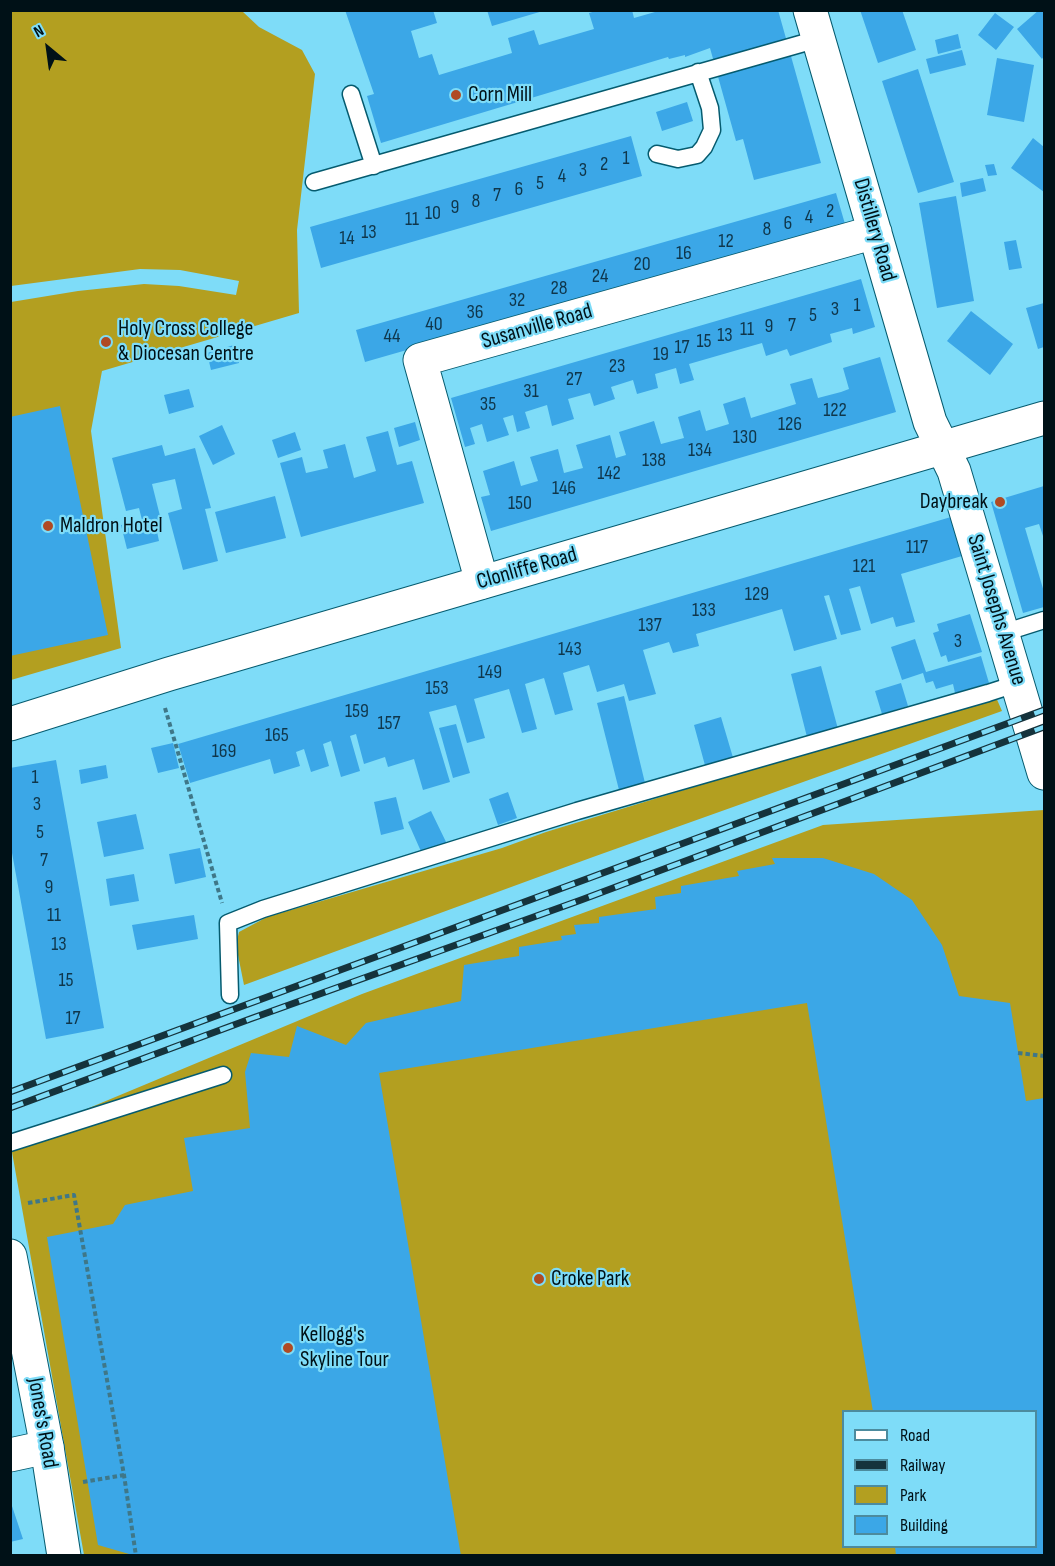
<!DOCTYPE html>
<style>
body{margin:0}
#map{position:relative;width:1055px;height:1566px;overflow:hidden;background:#7edcf8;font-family:"Sofia Sans Condensed",sans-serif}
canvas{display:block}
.frame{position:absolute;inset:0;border:12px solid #001117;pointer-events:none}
.legend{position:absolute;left:842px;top:1410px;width:195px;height:138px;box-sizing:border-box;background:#7edcf8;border:2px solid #4c8b9e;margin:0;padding:8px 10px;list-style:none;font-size:18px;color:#001117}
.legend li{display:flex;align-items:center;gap:12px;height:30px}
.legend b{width:30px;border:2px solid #4c8b9e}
.north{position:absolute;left:18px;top:18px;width:60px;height:60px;-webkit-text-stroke:4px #7edcf8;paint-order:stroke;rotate:331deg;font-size:16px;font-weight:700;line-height:24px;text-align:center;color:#001117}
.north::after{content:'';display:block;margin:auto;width:21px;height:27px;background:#001117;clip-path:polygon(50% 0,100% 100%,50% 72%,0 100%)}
</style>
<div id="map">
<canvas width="1055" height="1566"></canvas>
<div class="frame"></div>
<ul class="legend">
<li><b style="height:8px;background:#fff"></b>Road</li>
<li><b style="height:8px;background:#15333c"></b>Railway</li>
<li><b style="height:16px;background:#b39f20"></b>Park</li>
<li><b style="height:16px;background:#3ba7e7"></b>Building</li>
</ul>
<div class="north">N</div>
</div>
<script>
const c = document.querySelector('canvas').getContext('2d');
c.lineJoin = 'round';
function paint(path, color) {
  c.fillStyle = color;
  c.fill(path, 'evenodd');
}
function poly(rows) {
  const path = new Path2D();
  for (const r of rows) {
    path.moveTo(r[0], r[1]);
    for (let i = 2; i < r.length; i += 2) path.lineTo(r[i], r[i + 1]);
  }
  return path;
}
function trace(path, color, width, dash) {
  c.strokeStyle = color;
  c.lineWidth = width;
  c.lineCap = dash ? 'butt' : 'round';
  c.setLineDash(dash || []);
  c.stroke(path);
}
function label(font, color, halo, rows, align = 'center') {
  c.font = font + ' "Sofia Sans Condensed",sans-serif';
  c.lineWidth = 4.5;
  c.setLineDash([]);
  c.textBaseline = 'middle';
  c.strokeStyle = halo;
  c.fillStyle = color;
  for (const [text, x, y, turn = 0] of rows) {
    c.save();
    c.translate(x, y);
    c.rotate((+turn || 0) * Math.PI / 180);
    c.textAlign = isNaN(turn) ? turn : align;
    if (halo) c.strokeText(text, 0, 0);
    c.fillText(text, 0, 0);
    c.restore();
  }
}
paint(poly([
 [11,11,242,11,259,27,302,50,315,74,297,230,299,313,102,371,91,431,121,648,11,680,11,302,78,291,144,284,179,286,236,295,239,281,180,270,140,269,11,286],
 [995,695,1002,711,593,857,244,985,236,945,239,932,267,917,502,848,546,832],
 [1044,810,1044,1555,84,1555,10,1141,362,994,823,825],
 [844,1412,1036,1412,1036,1546,844,1546]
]), '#b39f20');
paint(poly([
 [345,10,433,10,437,23,411,31,419,58,432,54,439,75,512,53,508,38,534,30,539,45,594,29,589,13,599,10,632,10,634,18,655,12,655,10,778,10,821,163,754,180,743,139,736,141,710,48,685,57,685,55,669,59,668,57,381,143,367,96,374,94],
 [487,10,543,10,543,11,492,26],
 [860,10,902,10,916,50,878,63],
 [1039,10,1044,10,1044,56,1042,59,1017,29],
 [995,13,1014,27,996,50,978,35],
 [958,34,961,48,938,54,935,40],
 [962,50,966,65,930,74,926,59],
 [997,58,1034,65,1024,122,987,115],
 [918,69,954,182,918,193,882,81],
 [687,102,693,121,662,131,656,112],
 [631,136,642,176,321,268,310,227],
 [1033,138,1044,147,1044,192,1011,168],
 [994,164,997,175,988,176,985,165],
 [983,178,986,191,962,197,960,183],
 [836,193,845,224,365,362,356,330],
 [956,196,974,301,937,308,919,203],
 [1016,240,1022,268,1009,270,1004,242],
 [861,279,875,327,853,334,852,328,830,334,832,342,790,356,787,349,766,356,762,343,741,349,689,364,694,380,680,384,676,368,655,374,658,388,637,394,633,380,611,387,615,399,594,406,590,393,568,399,574,419,552,426,547,405,525,412,530,428,517,432,513,415,503,418,509,435,487,442,482,424,470,428,475,444,465,447,451,398],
 [1044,303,1044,347,1038,349,1026,308],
 [971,311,1013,344,990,375,947,341],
 [234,345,239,363,211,370,207,353],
 [880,357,896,412,491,531,481,497,490,495,483,471,514,461,521,486,538,481,530,457,558,449,564,473,583,468,576,445,610,435,616,458,626,455,619,432,654,421,661,444,684,438,678,417,700,410,706,431,729,424,723,404,745,397,751,418,796,404,790,384,812,378,818,398,841,392,849,389,843,368],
 [189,389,194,407,169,414,164,395],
 [60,406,108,635,10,656,10,417],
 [415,422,420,440,399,447,394,428],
 [222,425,235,454,213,465,199,436],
 [388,431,397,465,412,461,424,503,301,537,280,463,302,457,306,473,328,468,323,450,345,444,354,478,376,471,366,437],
 [295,432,301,450,278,458,272,440],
 [162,445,165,456,195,448,211,508,205,509,218,561,183,570,168,513,182,509,175,479,152,484,161,520,155,522,159,541,127,549,121,525,142,520,139,508,126,511,112,458],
 [1044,486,1044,539,1039,524,1025,528,1044,592,1044,607,1023,613,991,502],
 [275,496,286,538,226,553,215,512],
 [951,517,962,556,901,574,915,622,896,627,893,617,871,624,860,586,849,589,861,630,841,635,829,595,824,596,837,639,815,645,794,651,782,609,696,634,699,646,673,653,669,642,643,650,656,694,629,701,624,684,597,692,589,665,563,673,573,710,555,715,544,678,525,684,537,729,522,733,509,689,474,699,485,738,467,743,456,705,429,712,450,782,423,790,414,759,388,767,385,757,364,764,356,734,350,736,360,771,341,777,331,741,323,744,329,766,311,772,304,749,296,752,300,766,274,774,270,759,190,783,178,744],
 [970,614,982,652,948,662,946,655,941,657,933,633,939,631,937,624],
 [915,639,926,672,981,656,989,683,955,693,953,684,936,689,933,681,926,683,923,673,902,680,891,647],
 [821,666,838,729,807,737,791,674],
 [901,683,908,706,882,714,875,691],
 [624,696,645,783,619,790,597,703],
 [721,717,734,761,706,769,694,725],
 [456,724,470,773,453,778,439,728],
 [173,743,179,768,158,773,151,748],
 [56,760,104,1028,46,1039,10,842,10,768],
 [106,765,108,778,81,784,79,770],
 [508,792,517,818,498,825,489,799],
 [396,797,404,829,381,835,374,802],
 [431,811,447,844,423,856,408,822],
 [136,814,144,849,104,857,97,822],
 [200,848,206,877,175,884,169,854],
 [772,858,823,858,874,874,912,900,942,945,959,996,1010,1003,1026,1101,1044,1098,1044,1556,896,1556,895,1546,1036,1546,1036,1412,873,1412,807,1003,379,1073,461,1556,136,1556,98,1545,47,1237,113,1224,125,1205,193,1191,184,1138,250,1128,245,1072,251,1053,289,1057,297,1026,346,1045,366,1023,461,1001,464,965,519,956,519,947,562,940,561,936,576,934,574,925,599,923,599,917,656,909,655,897,681,893,681,886,739,876,737,871,775,864],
 [134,874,139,901,110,906,106,879],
 [194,915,198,939,137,950,132,925],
 [10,1500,23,1539,10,1542]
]), '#3ba7e7');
const service = poly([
 [351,94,374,166],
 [657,154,678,159,697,155,704,147,712,130,710,108,698,72],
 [314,182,818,39],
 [1003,633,1044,620],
 [230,995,228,923,263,909,577,811,988,693,1019,683],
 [10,1143,223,1075]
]);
const minor = poly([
 [810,10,930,422,954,471,1044,773],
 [482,582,420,360,875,232],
 [10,1455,47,1447]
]);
const tertiary = poly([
 [10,1256,47,1447,64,1556]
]);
const secondary = poly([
 [10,724,169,674,1044,418]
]);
trace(service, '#055b6f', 19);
trace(minor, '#055b6f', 35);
trace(tertiary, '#055b6f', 35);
trace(secondary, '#055b6f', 35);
trace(poly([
 [165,708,222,903],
 [1018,1053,1044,1056],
 [28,1203,74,1195,124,1475,136,1556],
 [83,1482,124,1475]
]), '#3f7788', 4, [4.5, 3]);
trace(service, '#fff', 16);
trace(minor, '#fff', 33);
trace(tertiary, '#fff', 33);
trace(secondary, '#fff', 33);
const rail = poly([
 [10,1092,1044,710],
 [10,1108,250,1019,581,900,1044,727]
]);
trace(rail, '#15333c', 7);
trace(rail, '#7edcf8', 4.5, [14]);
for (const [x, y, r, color] of [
 [456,95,6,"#b04a23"],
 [106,342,6,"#b04a23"],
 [1000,502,6,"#b04a23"],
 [48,526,6,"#b04a23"],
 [539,1279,6,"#b04a23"],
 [288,1348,6,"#b04a23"]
]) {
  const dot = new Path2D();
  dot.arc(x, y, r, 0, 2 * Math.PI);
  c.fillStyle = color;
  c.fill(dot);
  trace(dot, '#7edcf8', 2);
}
label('20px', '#0f364b', null, [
 ["1",626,159],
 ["2",604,165],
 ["3",583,171],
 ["4",562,177],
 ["5",540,184],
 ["6",519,190],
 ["7",497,196],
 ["8",476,202],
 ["9",455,208],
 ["2",830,212],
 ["10",433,214],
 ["4",809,218],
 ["11",412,220],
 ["6",788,224],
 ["8",767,230],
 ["13",369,233],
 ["14",347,239],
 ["12",726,242],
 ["16",684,254],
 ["20",642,265],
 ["24",600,277],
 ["28",559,289],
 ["32",517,301],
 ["1",857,306],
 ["3",835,310],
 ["36",475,313],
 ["5",813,316],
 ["40",434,325],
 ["7",792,326],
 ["9",769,327],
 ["11",747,330],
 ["13",725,336],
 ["44",392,337],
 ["15",704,342],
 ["17",682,348],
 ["19",661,355],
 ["23",617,367],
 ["27",574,380],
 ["31",531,392],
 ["35",488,405],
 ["122",835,411],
 ["126",790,425],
 ["130",745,438],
 ["134",700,451],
 ["138",654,461],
 ["142",609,474],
 ["146",564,489],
 ["150",520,504],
 ["117",917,548],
 ["121",864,567],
 ["129",757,595],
 ["133",704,611],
 ["137",650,626],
 ["3",958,642],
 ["143",570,650],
 ["149",490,673],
 ["153",437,689],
 ["159",357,712],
 ["157",389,724],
 ["165",277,736],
 ["169",224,752],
 ["1",35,778],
 ["3",37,805],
 ["5",40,833],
 ["7",44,861],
 ["9",49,888],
 ["11",54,916],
 ["13",59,945],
 ["15",66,981],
 ["17",73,1019]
]);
label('22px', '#001117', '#7edcf8', [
 ["Corn Mill",468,95],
 ["Holy Cross College",118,329],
 ["& Diocesan Centre",118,354],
 ["Daybreak",988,502,"right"],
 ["Maldron Hotel",60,526],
 ["Croke Park",551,1279],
 ["Kellogg's",300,1335],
 ["Skyline Tour",300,1360]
], 'left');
label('22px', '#001117', '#7edcf8', [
 ["Distillery Road",874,230,74],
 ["Susanville Road",537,327,-16],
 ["Clonliffe Road",527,569,-16],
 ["Saint Josephs Avenue",996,610,73],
 ["Jones's Road",42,1423,80]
]);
</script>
